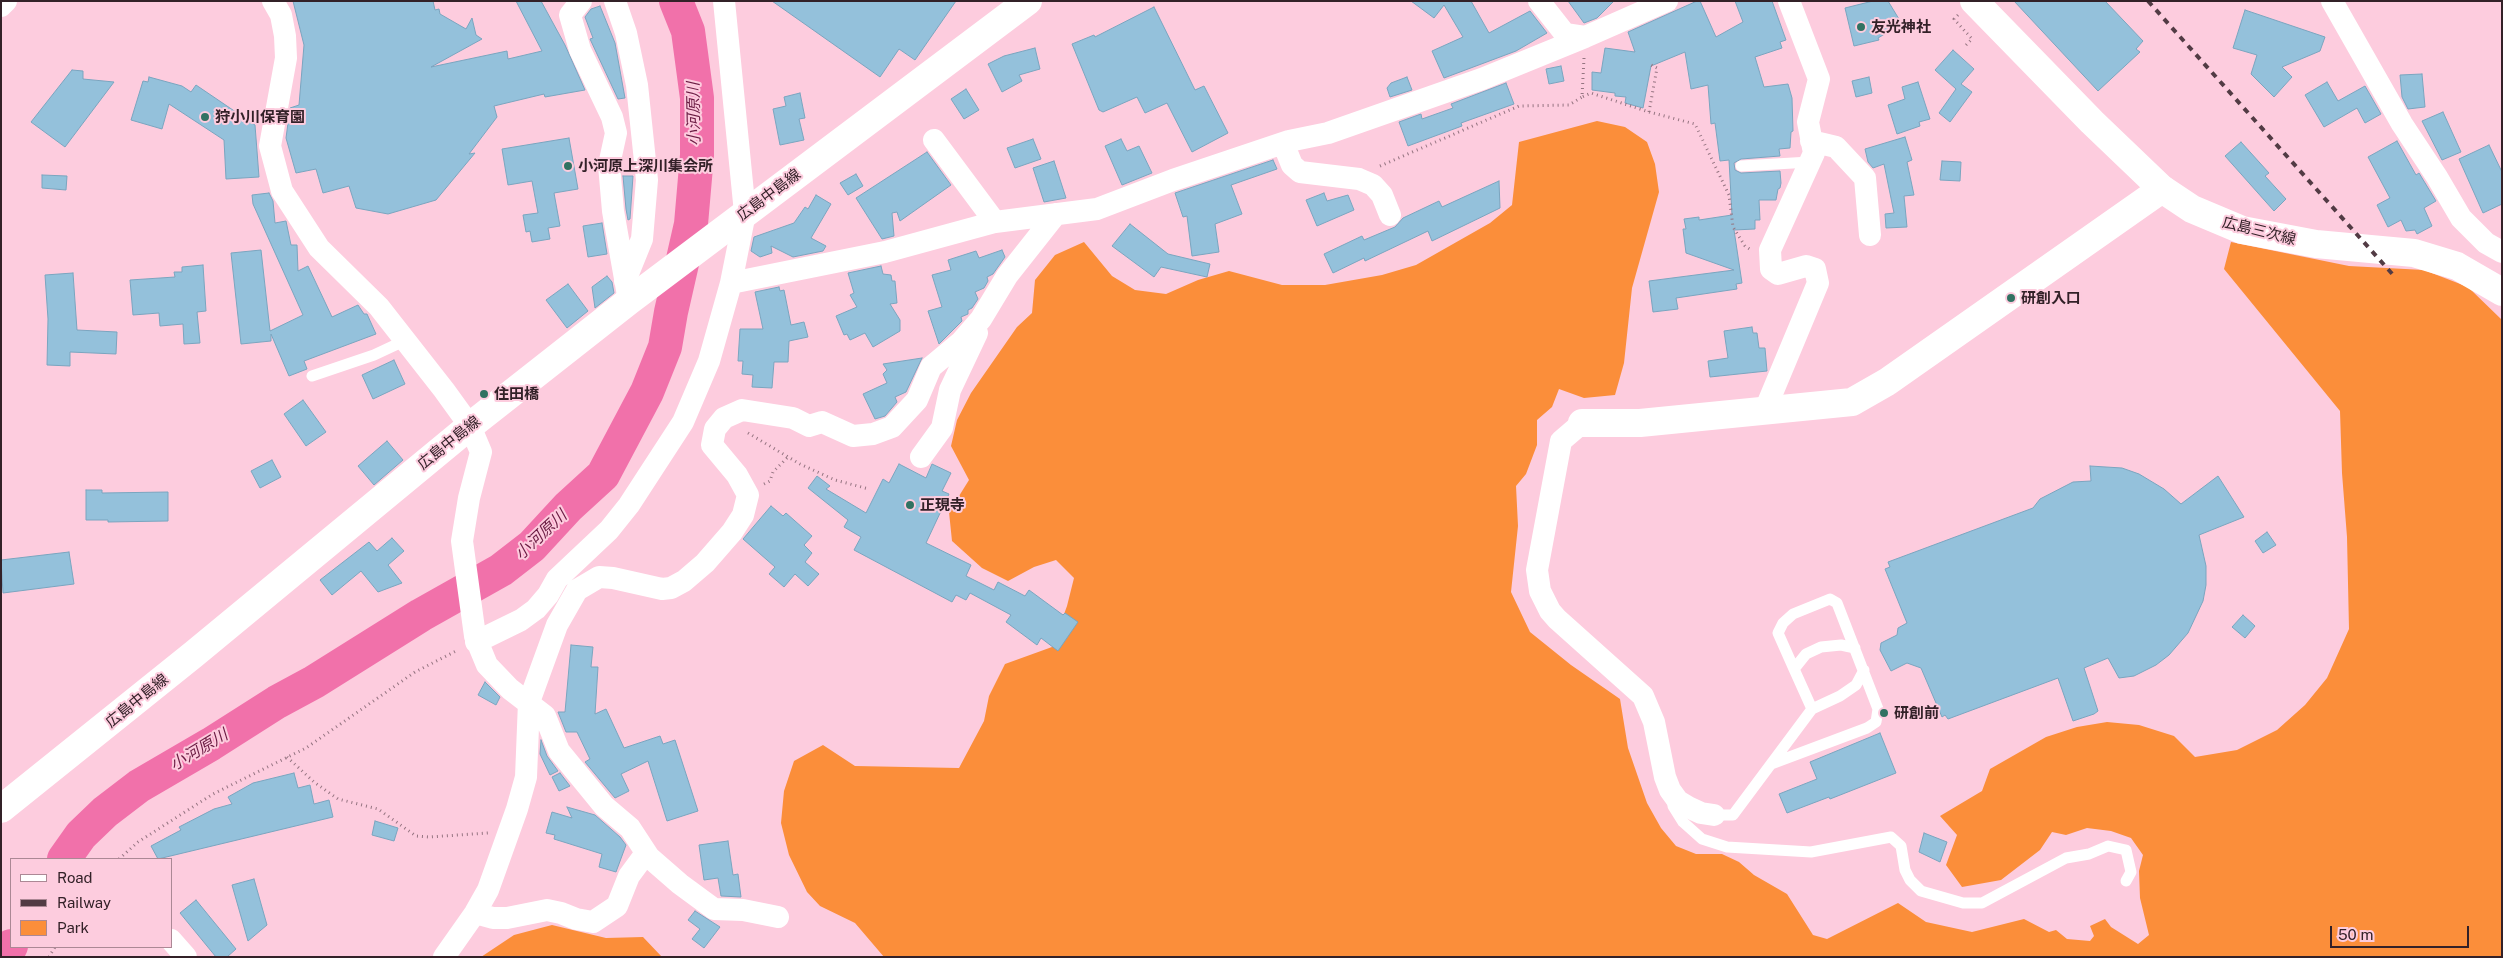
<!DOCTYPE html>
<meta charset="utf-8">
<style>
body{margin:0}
#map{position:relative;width:2503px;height:958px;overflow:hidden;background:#fdccde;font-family:"Public Sans",sans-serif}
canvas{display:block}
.frame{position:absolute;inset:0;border:2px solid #332128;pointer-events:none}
.legend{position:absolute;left:10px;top:858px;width:162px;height:90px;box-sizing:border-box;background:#fdccde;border:1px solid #ac8895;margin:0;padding:6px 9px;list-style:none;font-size:15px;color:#332128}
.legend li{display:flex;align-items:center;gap:10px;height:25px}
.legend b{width:25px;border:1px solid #ac8895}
.scale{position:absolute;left:2330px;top:926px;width:139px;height:22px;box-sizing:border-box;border:2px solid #332128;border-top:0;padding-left:6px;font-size:15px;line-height:18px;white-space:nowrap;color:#332128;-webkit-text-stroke:4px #fdccde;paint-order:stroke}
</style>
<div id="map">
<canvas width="2503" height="958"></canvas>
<div class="frame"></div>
<ul class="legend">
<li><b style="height:6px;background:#fff"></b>Road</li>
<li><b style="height:6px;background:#523b44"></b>Railway</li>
<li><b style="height:14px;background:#fb8e3a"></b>Park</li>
</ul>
<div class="scale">50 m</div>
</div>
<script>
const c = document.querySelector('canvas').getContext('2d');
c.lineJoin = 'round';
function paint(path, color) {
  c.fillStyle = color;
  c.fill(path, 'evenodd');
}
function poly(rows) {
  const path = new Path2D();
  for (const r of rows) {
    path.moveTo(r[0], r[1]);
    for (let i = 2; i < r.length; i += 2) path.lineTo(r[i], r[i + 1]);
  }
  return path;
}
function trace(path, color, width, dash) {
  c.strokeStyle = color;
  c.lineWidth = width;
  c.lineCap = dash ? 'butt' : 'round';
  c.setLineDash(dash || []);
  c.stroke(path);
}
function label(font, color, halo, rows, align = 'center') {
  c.font = font + ' "Public Sans","Noto Sans JP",sans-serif';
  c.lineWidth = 4;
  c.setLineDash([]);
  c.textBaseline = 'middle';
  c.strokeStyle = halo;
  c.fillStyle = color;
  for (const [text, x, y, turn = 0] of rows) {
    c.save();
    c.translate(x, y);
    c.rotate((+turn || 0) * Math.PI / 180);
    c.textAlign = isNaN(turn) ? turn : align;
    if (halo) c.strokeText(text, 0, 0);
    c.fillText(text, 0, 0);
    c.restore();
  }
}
paint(poly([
 [1597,121,1625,127,1647,142,1655,164,1659,192,1632,288,1624,363,1615,395,1584,398,1559,389,1552,407,1537,420,1537,445,1526,474,1516,486,1518,526,1511,592,1530,632,1571,665,1620,699,1628,748,1647,803,1661,828,1676,846,1696,854,1722,854,1739,862,1754,875,1787,894,1813,935,1827,939,1898,903,1926,922,1972,932,2024,919,2049,932,2056,930,2067,939,2090,941,2094,936,2090,926,2105,919,2111,927,2138,944,2149,935,2140,898,2139,871,2143,855,2131,838,2111,831,2087,828,2066,835,2052,832,2040,850,2001,880,1962,887,1946,865,1957,835,1940,816,1982,791,1990,769,2046,737,2077,727,2107,722,2139,725,2174,736,2195,757,2237,750,2277,730,2305,705,2327,678,2349,629,2347,537,2342,473,2340,411,2224,269,2231,242,2349,266,2424,270,2468,287,2502,320,2502,957,884,957,855,923,820,906,807,892,789,855,781,823,784,791,794,761,823,745,855,766,959,768,984,721,989,696,1005,664,1052,647,1067,606,1074,578,1056,560,1034,567,1008,581,982,568,952,541,949,512,969,480,951,446,957,420,971,393,1017,327,1032,313,1035,280,1055,255,1084,242,1112,276,1135,290,1166,294,1198,280,1229,271,1282,285,1325,285,1382,275,1416,265,1490,223,1512,205,1519,142],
 [552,925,606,938,643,937,662,957,481,957,514,935]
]), '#fb8e3a');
trace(poly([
 [64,859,81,835,105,812,139,786,211,744,277,702,314,682,421,615,501,570,532,546,568,507,603,475,647,392,665,347,671,312,691,224,697,155,697,98,688,31,676,1],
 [4,957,11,946]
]), '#f171aa', 34);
const building = poly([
 [293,1,433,1,435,10,439,9,440,14,466,29,472,18,476,35,482,39,431,67,507,51,508,59,542,51,516,1,541,1,565,45,585,90,545,97,544,94,494,106,497,117,469,154,475,153,436,200,388,214,356,208,349,186,323,193,316,169,296,173,286,138,290,108,299,105,304,45,293,1],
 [772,1,956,1,915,60,899,49,880,77,772,1],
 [1411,1,1471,1,1489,33,1530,11,1547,33,1516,51,1444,78,1432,51,1463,37,1444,5,1434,18,1411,1],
 [1568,1,1614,1,1597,18,1584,23,1568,1],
 [1697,1,1700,1,1716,37,1743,22,1735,1,1772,1,1786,40,1780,42,1782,48,1755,57,1764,87,1788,84,1792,98,1793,131,1791,132,1790,148,1779,149,1780,156,1741,159,1734,163,1735,170,1741,173,1780,171,1781,183,1780,188,1778,189,1776,200,1759,200,1760,220,1755,220,1755,229,1734,230,1742,283,1736,284,1737,289,1676,298,1678,309,1653,312,1649,281,1734,270,1686,253,1683,229,1686,229,1684,219,1699,217,1699,220,1732,215,1729,160,1720,161,1715,123,1711,124,1708,85,1691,89,1685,52,1651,66,1643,108,1625,103,1626,97,1615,96,1615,93,1592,90,1592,72,1601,73,1605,48,1635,52,1628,32,1697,1],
 [1873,1,1888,1,1902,24,1878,38,1879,40,1854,46,1845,8,1873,1],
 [2014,1,2105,1,2143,41,2136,49,2140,52,2098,91,2014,1],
 [600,6,615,43,625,98,618,99,590,39,593,38,585,17,591,9,600,6],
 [1154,7,1195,90,1204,86,1228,133,1192,152,1167,103,1145,113,1137,97,1103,112,1099,110,1072,44,1094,35,1095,37,1154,7],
 [2245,10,2325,37,2320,51,2282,67,2292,77,2274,97,2251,74,2257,55,2233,48,2245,10],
 [1035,48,1040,69,1019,75,1022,81,1002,92,988,64,1004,56,1035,48],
 [1953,50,1974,69,1961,84,1972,92,1950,122,1939,113,1956,89,1935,70,1953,50],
 [1561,66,1564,81,1549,84,1546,69,1561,66],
 [72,70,83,71,83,79,114,82,65,147,31,122,72,70],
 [2422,74,2425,107,2408,109,2402,97,2400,75,2422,74],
 [149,77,182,86,191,92,196,85,255,125,259,177,226,179,224,140,169,104,162,129,131,120,143,81,148,82,149,77],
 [1407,77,1412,90,1390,97,1387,88,1391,83,1407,77],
 [1869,77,1872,93,1856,97,1852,81,1869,77],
 [1918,82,1930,119,1919,122,1920,126,1897,134,1888,105,1905,99,1902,87,1918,82],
 [2327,82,2338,101,2365,86,2381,114,2365,123,2357,108,2324,127,2305,95,2327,82],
 [1506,83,1514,104,1461,123,1462,126,1408,146,1399,122,1421,114,1422,119,1453,108,1451,104,1506,83],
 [966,89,979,110,964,119,951,99,966,89],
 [800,93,805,118,799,119,804,140,780,145,773,109,786,106,784,97,800,93],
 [2443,112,2461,152,2442,160,2422,121,2443,112],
 [1905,137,1912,160,1907,162,1914,195,1904,196,1907,227,1886,228,1885,214,1894,213,1884,164,1873,168,1868,162,1865,149,1905,137],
 [569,138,578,189,554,193,560,226,548,228,550,239,532,242,530,231,526,232,523,215,538,213,532,181,508,185,502,149,569,138],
 [1033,139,1041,159,1015,168,1007,148,1033,139],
 [1121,139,1127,151,1139,146,1152,173,1122,185,1105,146,1121,139],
 [2397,141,2416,175,2419,173,2436,201,2424,208,2432,226,2417,234,2415,230,2406,231,2401,220,2388,227,2377,205,2390,198,2368,157,2397,141],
 [2241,142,2269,173,2265,176,2286,199,2274,211,2225,156,2241,142],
 [2489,145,2502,172,2502,204,2483,213,2459,159,2489,145],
 [927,152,951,185,900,221,897,212,892,213,894,236,882,239,856,198,927,152],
 [1273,160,1277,169,1231,185,1242,214,1215,224,1219,252,1192,256,1187,216,1183,217,1175,193,1273,160],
 [1054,161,1066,198,1044,202,1033,168,1054,161],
 [1942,161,1961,162,1960,181,1940,180,1942,161],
 [856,174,863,186,848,195,840,183,856,174],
 [42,175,67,176,66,190,42,188,42,175],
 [623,176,633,176,630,219,628,220,626,209,623,176],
 [1499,181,1500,208,1432,241,1428,231,1365,261,1364,258,1333,273,1324,254,1362,236,1364,240,1395,227,1403,218,1439,201,1442,207,1499,181],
 [269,193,273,201,275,223,286,221,291,245,297,245,298,271,308,266,332,317,358,305,364,314,367,314,376,334,304,361,307,369,289,376,271,334,271,341,241,344,231,253,261,250,270,331,303,315,253,204,252,195,269,193],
 [1324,193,1327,201,1348,195,1354,210,1317,226,1306,200,1324,193],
 [816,195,831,204,811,238,826,246,823,251,793,257,771,246,772,253,760,257,751,251,754,237,794,223,805,207,808,209,816,195],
 [602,223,607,254,588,257,583,226,602,223],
 [1130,224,1168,254,1210,264,1207,277,1161,267,1154,277,1112,246,1130,224],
 [1002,250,1005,257,993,274,987,277,988,281,984,288,975,292,978,299,972,308,968,310,968,314,961,317,962,321,939,344,928,311,942,307,932,275,951,270,948,260,976,251,979,258,1002,250],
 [203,265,206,311,197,312,200,343,184,344,183,324,160,326,159,313,133,315,130,280,175,277,174,272,182,272,182,267,203,265],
 [881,266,883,274,891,275,892,281,895,281,897,303,890,304,900,320,900,331,873,347,865,333,850,340,847,334,844,335,836,316,857,307,850,295,854,293,848,273,881,266],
 [73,273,77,330,117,332,116,354,70,352,70,366,47,365,48,319,45,275,73,273],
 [607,276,612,282,614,293,595,308,592,287,607,276],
 [568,284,588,311,567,328,546,300,568,284],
 [779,287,780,291,784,290,791,325,804,322,808,337,789,341,788,362,774,362,772,388,752,387,753,375,742,374,743,361,738,361,740,329,763,329,755,292,779,287],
 [1752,327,1753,333,1757,333,1759,348,1765,348,1767,371,1710,377,1708,361,1728,358,1724,331,1752,327],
 [922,358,906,392,895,397,897,402,885,416,875,419,863,394,887,383,883,374,887,370,883,364,922,358],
 [394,360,405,384,373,399,362,375,394,360],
 [303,400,326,432,306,446,284,414,303,400],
 [387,441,403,460,374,485,358,466,387,441],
 [272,460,281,477,260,488,251,471,272,460],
 [899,464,926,478,932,464,951,473,942,491,949,494,926,543,971,565,966,576,994,590,998,582,1025,596,1029,590,1063,615,1065,613,1078,622,1058,651,1041,638,1037,645,1006,622,1011,615,970,593,966,600,956,595,952,602,854,550,861,537,844,527,848,520,808,488,817,476,830,486,826,489,866,513,883,479,889,483,899,464],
 [2090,466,2122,468,2139,474,2164,489,2181,504,2218,476,2244,517,2199,535,2206,566,2206,585,2203,601,2188,633,2169,655,2156,665,2134,676,2119,678,2108,658,2084,668,2098,711,2094,714,2073,721,2058,678,1948,719,1945,715,1942,717,1921,668,1907,663,1891,671,1880,650,1881,643,1897,635,1898,628,1907,623,1885,569,1890,567,1888,562,2033,508,2040,499,2073,482,2091,481,2090,466],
 [86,490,102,490,102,493,168,492,168,521,108,522,108,520,86,520,86,490],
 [771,506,783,516,786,513,812,536,804,545,812,553,805,562,819,574,808,586,795,574,784,587,769,574,775,567,743,539,771,506],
 [2267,532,2276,545,2263,553,2255,541,2267,532],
 [392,538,404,551,388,565,402,583,378,592,361,571,332,595,320,580,369,542,377,551,392,538],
 [69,552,74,584,3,593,1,560,69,552],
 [2243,615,2255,626,2245,638,2232,627,2243,615],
 [571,645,593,647,591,667,598,667,595,714,606,709,624,748,660,736,663,744,675,740,698,811,667,821,648,761,621,774,629,791,615,798,585,762,590,759,577,732,566,732,558,712,565,712,571,645],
 [485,682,500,697,496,705,478,695,485,682],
 [1880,733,1896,773,1830,799,1829,797,1787,813,1779,794,1817,779,1810,762,1880,733],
 [541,740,547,756,558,771,550,775,540,754,541,740],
 [294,773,298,788,310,785,314,804,329,800,333,817,158,859,151,846,181,830,179,827,214,809,232,804,228,797,253,783,294,773],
 [560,773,570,786,559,791,552,777,560,773],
 [567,807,595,815,620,837,626,845,616,872,599,867,602,854,554,839,555,835,546,833,552,812,572,818,567,807],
 [375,821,398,828,394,841,372,835,375,821],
 [1924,833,1947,842,1940,862,1919,852,1924,833],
 [728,841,733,875,738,874,741,897,721,896,718,878,704,880,699,845,728,841],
 [254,879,267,925,248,941,232,885,254,879],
 [196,900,236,949,227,957,216,957,180,913,196,900],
 [695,911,720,927,704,948,692,939,700,929,688,920,695,911]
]);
paint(building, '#94c1db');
trace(building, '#7aa5bf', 1);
trace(poly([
 [1958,15,1954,19,1972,39,1965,46],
 [1584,58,1582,97,1591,93,1649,112,1695,124,1729,195,1733,227,1745,246,1751,250],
 [1649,112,1657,68,1651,65],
 [1380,166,1519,106,1569,105,1582,97],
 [748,433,800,464,835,480,869,489],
 [764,484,770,481,773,472,788,457],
 [287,757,314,782,338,799,378,809,416,836,429,837,488,833],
 [119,859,138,842,213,794,306,748,415,672,458,650],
 [49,957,55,947]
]), '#957481', 3, [1, 4]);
trace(poly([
 [1741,166,1810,162],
 [312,376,374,355,406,340],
 [1812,709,1794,669,1806,654,1821,647,1841,645,1855,648],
 [1771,764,1867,728,1876,722,1878,709,1837,603,1830,599,1793,614,1783,623,1778,633,1794,669],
 [1673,801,1673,806,1683,822,1702,839,1727,847,1811,852,1891,837,1901,846,1905,870,1910,880,1921,891,1963,903,1982,903,2066,858,2089,854,2108,846,2126,850,2131,872,2126,881],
 [1714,815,1733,815,1812,709,1840,696,1856,685,1864,670]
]), '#fff', 11);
trace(poly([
 [273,1,281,15,285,36,286,58,270,146,282,191,319,248,379,307,444,390,470,426,481,452,469,498,462,541,475,636,487,665,510,689,545,716,559,751,604,806,630,828,649,857,680,884,714,909,743,910,778,917],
 [581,1,570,15,580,50,612,117,616,133,609,165,613,211,629,301],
 [615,1,626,33,637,85,647,180,642,239,625,281],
 [724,1,745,213,731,283,885,252,995,222,1097,209,1173,180,1289,141,1328,133,1482,79,1585,37,1667,1],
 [1539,1,1565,34,1585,37],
 [2332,1,2402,124,2437,177,2461,218,2486,243,2502,252],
 [1,6,6,1],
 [934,140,995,222],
 [1811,141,1836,147,1865,178,1870,235],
 [1283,143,1292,165,1300,172,1359,179,1373,185,1382,195,1390,215],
 [1765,410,1818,283,1815,269,1806,266,1778,274,1771,269,1770,250,1814,153,1808,122,1819,79,1789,1],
 [1582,423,1561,441,1537,570,1540,591,1550,611,1557,619,1643,696,1654,722,1665,777,1670,790,1678,801,1688,807,1701,813,1714,815],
 [921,457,942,428,950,390,977,333],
 [476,642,521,620,536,609,548,595,557,579,609,530,629,505,683,422,709,361,731,283],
 [475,913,493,918,507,918,547,910,561,913,576,919,593,922,617,906,629,876,646,853],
 [171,940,186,957],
 [444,957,475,913,488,890,517,809,526,777,529,702,557,625,577,590,599,577,613,578,662,589,671,588,684,581,705,563,732,532,743,515,748,495,737,475,712,445,715,429,724,418,742,410,793,418,809,426,822,422,853,436,873,434,892,427,917,400,931,367,961,342,981,319,1007,276,1056,214]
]), '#fff', 22);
trace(poly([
 [1582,423,1640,423,1852,402,1887,382,2162,189]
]), '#fff', 28);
trace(poly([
 [1974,1,2092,122,2162,189,2192,209,2242,230,2316,244,2414,253,2457,266,2502,292],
 [1,809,194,654,470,426,629,301,1028,1]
]), '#fff', 28);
trace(poly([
 [2148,1,2395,277]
]), '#523b44', 4, [6, 6]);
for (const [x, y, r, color] of [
 [1861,27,5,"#317262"],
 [205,117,5,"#317262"],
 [568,166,5,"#317262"],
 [2011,298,5,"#317262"],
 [484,394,5,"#317262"],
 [910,505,5,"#317262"],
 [1884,713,5,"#317262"]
]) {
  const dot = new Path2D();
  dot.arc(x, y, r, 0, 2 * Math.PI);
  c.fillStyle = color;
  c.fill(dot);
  trace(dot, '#fdccde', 2);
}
label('bold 15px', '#332128', '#fdccde', [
 ["友光神社",1871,27],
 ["狩小川保育園",215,117],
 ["小河原上深川集会所",578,166],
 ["研創入口",2021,298],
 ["住田橋",494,394],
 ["正現寺",920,505],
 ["研創前",1894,713]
], 'left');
label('15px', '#332128', '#fdccde', [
 ["広島中島線",769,195,-37],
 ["広島三次線",2259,231,14],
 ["広島中島線",449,443,-39],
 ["広島中島線",137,701,-39]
]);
label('italic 16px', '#6a1b42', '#fdccde', [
 ["小河原川",694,114,-91],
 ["小河原川",541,535,-43],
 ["小河原川",199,750,-31]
]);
</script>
